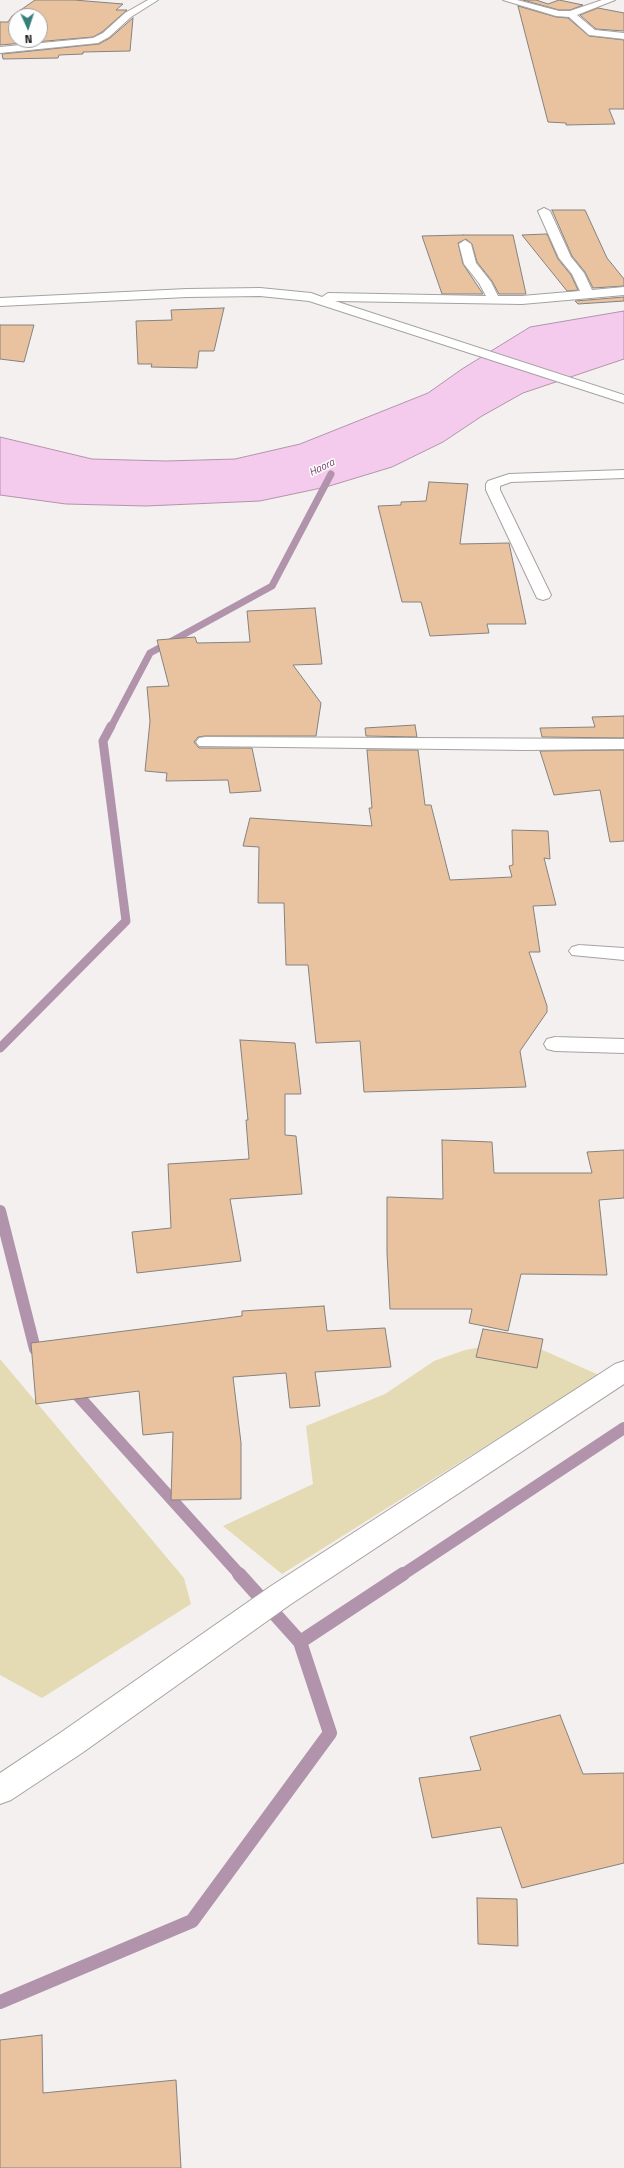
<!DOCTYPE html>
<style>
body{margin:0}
#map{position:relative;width:624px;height:2168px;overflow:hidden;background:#f4f0ef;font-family:"Titillium Web",sans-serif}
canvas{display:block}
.north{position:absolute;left:8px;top:8px;width:40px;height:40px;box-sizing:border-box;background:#fffefe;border:1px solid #a1a0a0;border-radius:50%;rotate:177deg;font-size:11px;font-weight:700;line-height:16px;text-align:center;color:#141212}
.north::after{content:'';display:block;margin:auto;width:14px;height:18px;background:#357e79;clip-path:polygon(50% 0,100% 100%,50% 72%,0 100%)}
</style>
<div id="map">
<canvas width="624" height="2168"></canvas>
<div class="north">N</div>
</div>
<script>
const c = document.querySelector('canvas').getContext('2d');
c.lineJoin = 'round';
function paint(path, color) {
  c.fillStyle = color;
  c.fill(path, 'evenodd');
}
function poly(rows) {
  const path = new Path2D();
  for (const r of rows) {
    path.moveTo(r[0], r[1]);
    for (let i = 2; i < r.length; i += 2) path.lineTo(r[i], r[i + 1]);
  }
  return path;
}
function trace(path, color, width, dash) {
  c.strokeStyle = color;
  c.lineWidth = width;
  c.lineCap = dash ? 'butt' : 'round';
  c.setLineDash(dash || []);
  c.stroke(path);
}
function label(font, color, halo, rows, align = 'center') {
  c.font = font + ' "Titillium Web",sans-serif';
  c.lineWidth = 3;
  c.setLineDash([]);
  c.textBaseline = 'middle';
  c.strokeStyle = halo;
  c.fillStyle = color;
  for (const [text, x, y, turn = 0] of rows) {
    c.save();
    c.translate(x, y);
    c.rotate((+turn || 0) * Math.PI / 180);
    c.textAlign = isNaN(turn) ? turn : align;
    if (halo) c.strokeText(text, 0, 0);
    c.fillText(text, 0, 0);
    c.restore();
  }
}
paint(poly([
 [520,1340,599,1375,282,1574,223,1526,313,1484,306,1426,385,1394,434,1361,465,1350],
 [0,1359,184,1578,191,1604,42,1698,0,1675]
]), '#e4dbb5');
const water = poly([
 [624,311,624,359,523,393,482,416,443,442,392,467,326,487,260,501,146,506,66,504,0,495,0,437,92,459,166,461,235,459,300,444,428,393,462,369,530,327,624,311]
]);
paint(water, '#f4cbed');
trace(water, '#b194ab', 1);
trace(poly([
 [111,727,150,653,272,586,331,474]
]), '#b194ab', 7);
trace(poly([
 [0,1048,126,921,103,741,111,726]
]), '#b194ab', 9);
trace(poly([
 [0,1211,35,1349,40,1353],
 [72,1389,240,1575],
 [402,1575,624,1428]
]), '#b194ab', 12);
trace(poly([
 [300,1642,403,1574],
 [0,2002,192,1921,330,1733,300,1642,239,1574]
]), '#b194ab', 14);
const building = poly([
 [35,0,74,0,123,4,116,10,127,10,102,32,93,37,0,45,0,22,8,22,12,16,35,0],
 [16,16,40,16,40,40,16,40,16,16],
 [523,0,536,0,548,4,559,0,583,5,570,10,559,10,523,0],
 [518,6,556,17,568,18,589,36,624,40,624,109,609,109,615,124,566,125,566,123,548,122,518,6],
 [598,8,624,13,624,31,596,29,580,15,598,8],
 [133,18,130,51,83,52,83,54,59,55,58,58,3,59,2,54,99,44,110,38,133,18],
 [552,210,585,210,607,258,624,279,624,286,593,288,585,272,572,256,552,210],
 [547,234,558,259,571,275,578,290,567,291,522,235,547,234],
 [463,235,513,235,526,294,499,294,492,281,477,262,472,244,466,239,458,243,463,264,483,294,442,294,422,236,463,235],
 [624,297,624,301,578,304,575,301,624,297],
 [224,308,214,351,199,351,197,368,151,367,152,364,138,364,136,321,172,320,171,310,224,308],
 [0,325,34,325,24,362,0,359,0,325],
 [429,482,468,484,460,544,509,543,526,624,487,624,489,633,430,636,421,602,402,602,378,506,401,505,401,502,426,501,429,482],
 [315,608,322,664,293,665,321,703,316,736,205,736,198,737,194,742,199,748,252,748,261,791,230,793,228,780,166,781,167,773,145,771,150,721,147,687,169,686,157,640,195,637,197,643,250,642,247,611,315,608],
 [624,716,624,738,542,737,540,728,595,727,592,717,624,716],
 [415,725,417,737,366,736,365,728,415,725],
 [367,750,418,750,425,805,431,805,450,880,512,877,509,866,513,865,512,830,548,831,550,859,544,858,556,905,533,906,540,952,529,952,547,1006,547,1012,520,1051,526,1087,364,1092,360,1041,316,1043,308,965,286,965,284,903,258,903,259,847,243,846,250,818,372,826,369,808,372,808,367,750],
 [624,750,624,841,610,842,600,790,554,795,540,751,624,750],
 [240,1040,295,1043,301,1094,285,1094,285,1135,296,1136,302,1194,230,1199,241,1261,137,1273,132,1232,171,1228,168,1164,249,1159,246,1120,248,1120,240,1040],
 [442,1140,492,1142,494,1173,592,1173,587,1152,624,1150,624,1198,599,1200,607,1275,521,1274,508,1331,469,1323,472,1309,390,1309,387,1253,387,1197,443,1199,442,1140],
 [324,1306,327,1331,385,1328,391,1367,315,1372,320,1406,290,1408,286,1373,233,1377,241,1443,241,1499,171,1500,173,1432,143,1435,139,1391,36,1404,31,1343,242,1316,242,1311,324,1306],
 [483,1329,543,1339,537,1368,476,1357,483,1329],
 [560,1715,583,1774,624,1773,624,1863,522,1888,501,1827,432,1838,419,1778,481,1770,470,1737,560,1715],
 [477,1898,517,1899,518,1946,478,1944,477,1898],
 [42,2035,43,2093,176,2080,181,2168,0,2168,0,2040,42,2035]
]);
paint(building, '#e9c3a0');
trace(building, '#84827f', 1);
const minor = poly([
 [148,0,158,0,131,17,109,37,98,43,0,53,0,47,93,38,103,33,125,13,148,0],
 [503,0,517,0,559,11,570,11,602,0,615,0,577,15,595,30,624,33,624,39,589,35,569,17,556,16,503,0],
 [544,208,550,211,571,257,584,273,592,290,624,287,624,295,522,304,335,301,624,395,624,403,309,301,260,296,187,297,0,306,0,298,187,289,260,288,311,293,322,297,328,293,486,296,479,283,464,264,459,244,465,240,471,244,476,263,491,282,498,296,522,296,580,291,572,274,559,258,538,211,544,208],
 [624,470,624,478,511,482,500,486,500,490,551,595,549,598,543,600,537,598,486,490,486,484,488,481,509,474,624,470],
 [205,737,624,739,624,749,526,750,199,746,196,742,199,738,205,737],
 [579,945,624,948,624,960,572,955,569,951,572,947,579,945],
 [555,1037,624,1039,624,1053,555,1051,547,1049,544,1044,547,1039,555,1037]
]);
const major = poly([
 [624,1361,624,1384,291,1604,82,1753,11,1800,0,1804,0,1773,60,1733,271,1586,615,1364,624,1361]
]);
trace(minor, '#a6a2a1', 2);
trace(major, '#a6a2a1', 2);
paint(minor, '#fff');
paint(major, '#fff');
label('italic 11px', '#75426f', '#fffefe', [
 ["Haora",322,468,-26]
]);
</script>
